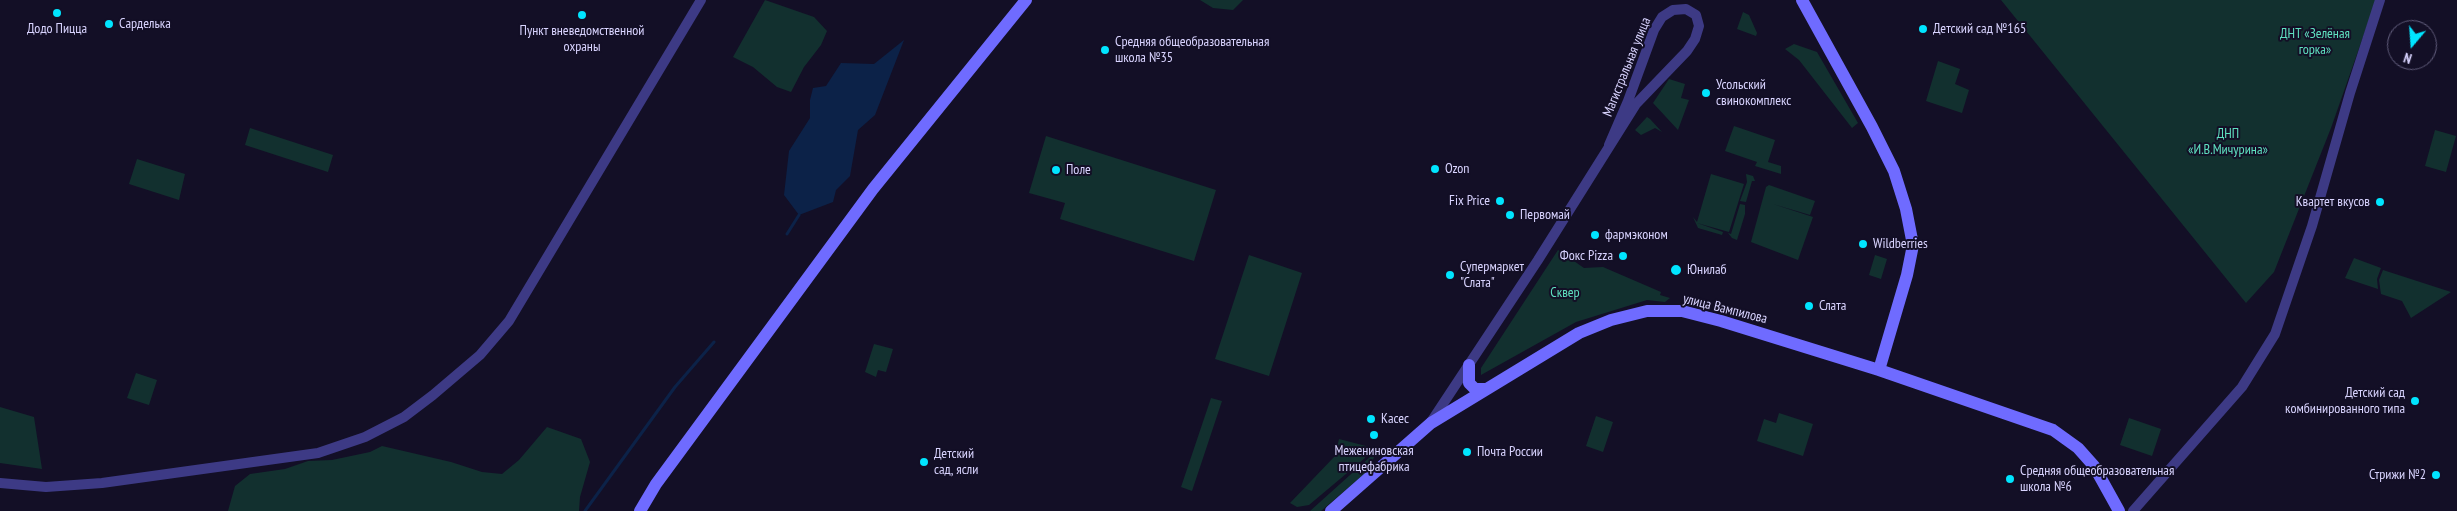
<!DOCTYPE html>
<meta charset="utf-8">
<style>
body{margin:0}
#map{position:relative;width:2457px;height:511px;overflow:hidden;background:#130f26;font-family:"PT Sans Narrow",sans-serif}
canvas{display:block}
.north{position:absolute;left:2387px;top:20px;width:50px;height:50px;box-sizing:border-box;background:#130f26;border:1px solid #625e7d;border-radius:50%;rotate:198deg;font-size:14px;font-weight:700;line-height:20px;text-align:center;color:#d9d4ff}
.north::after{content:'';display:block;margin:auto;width:18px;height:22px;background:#00e5ff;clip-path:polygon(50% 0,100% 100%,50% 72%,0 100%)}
</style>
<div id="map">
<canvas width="2457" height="511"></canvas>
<div class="north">N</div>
</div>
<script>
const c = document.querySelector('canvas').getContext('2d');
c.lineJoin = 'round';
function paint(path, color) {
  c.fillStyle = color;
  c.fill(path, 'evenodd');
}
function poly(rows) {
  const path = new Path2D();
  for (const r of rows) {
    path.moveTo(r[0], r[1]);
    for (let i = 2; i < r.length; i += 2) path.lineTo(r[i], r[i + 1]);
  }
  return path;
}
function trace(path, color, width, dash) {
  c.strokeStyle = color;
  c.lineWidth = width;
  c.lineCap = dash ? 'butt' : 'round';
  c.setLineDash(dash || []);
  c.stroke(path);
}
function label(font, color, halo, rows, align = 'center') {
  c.font = font + ' "PT Sans Narrow",sans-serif';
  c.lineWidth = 4;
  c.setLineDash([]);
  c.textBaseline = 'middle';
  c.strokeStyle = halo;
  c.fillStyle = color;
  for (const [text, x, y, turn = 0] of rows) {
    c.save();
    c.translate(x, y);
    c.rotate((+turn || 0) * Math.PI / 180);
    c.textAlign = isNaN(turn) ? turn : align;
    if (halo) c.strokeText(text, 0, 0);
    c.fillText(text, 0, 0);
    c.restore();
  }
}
paint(poly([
 [765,0,814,17,827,31,821,45,804,67,791,92,777,87,753,67,733,57],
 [1200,0,1243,0,1233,10,1213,8],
 [2001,0,2376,0,2331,128,2274,272,2246,303],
 [1743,12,1749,15,1757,33,1756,36,1737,29],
 [1794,44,1817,52,1858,123,1852,128,1799,60,1785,49],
 [1938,61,1960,69,1955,84,1969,90,1962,113,1926,101],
 [1669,79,1685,84,1681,98,1689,100,1678,130,1653,103],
 [1647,117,1650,119,1662,132,1655,128,1641,135,1635,130],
 [1734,126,1775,140,1768,162,1781,166,1781,174,1755,166,1757,162,1725,151],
 [250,128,333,155,328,172,245,145],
 [2435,130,2456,136,2446,172,2425,166],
 [1046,136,1216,190,1194,261,1060,219,1065,203,1029,193],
 [137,159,185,174,179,200,129,184],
 [1711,174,1744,184,1729,232,1697,223,1723,232,1722,235,1698,228,1693,217,1697,222],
 [1746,174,1753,176,1755,181,1752,181,1746,202,1740,201,1747,182],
 [1769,185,1815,201,1810,215,1773,204,1813,217,1798,260,1751,242,1766,187],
 [1740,204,1745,205,1745,214,1737,240,1732,238,1728,233,1731,234],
 [1558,250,1584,268,1603,267,1661,292,1660,295,1670,298,1665,302,1647,300,1576,322,1481,375,1481,368],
 [1249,255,1302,273,1269,376,1215,359],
 [1875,255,1887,259,1881,279,1869,275],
 [2354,258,2381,268,2377,279,2378,289,2345,278],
 [2383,270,2451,292,2411,318,2402,301,2381,294,2379,280],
 [874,344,893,349,886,372,878,370,876,377,865,372],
 [136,373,157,380,149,405,127,398],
 [1211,398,1222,401,1192,491,1181,487],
 [0,407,34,417,42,469,0,463],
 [1779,413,1813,424,1803,456,1757,441,1764,419,1776,423],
 [1596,416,1613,422,1603,452,1586,446],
 [2129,418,2161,429,2152,456,2120,445],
 [547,427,581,439,590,462,580,497,579,511,228,511,235,486,250,474,285,469,308,461,332,460,370,452,382,446,451,462,482,472,502,474,519,460],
 [1339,439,1366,446,1365,458,1309,505,1297,507,1290,503,1335,456],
 [1370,457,1374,457,1370,469,1321,511,1310,511]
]), '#12302f');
paint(poly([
 [904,40,875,115,858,130,850,176,836,190,833,202,799,215,784,195,789,151,810,118,810,100,813,88,826,86,841,63,874,64]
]), '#0c2248');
trace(poly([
 [787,234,799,215],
 [585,511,675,387,714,342]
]), '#0c2248', 3);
trace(poly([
 [1431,422,1538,260,1636,104,1687,51,1695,39,1699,26,1696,15,1686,9,1673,10,1662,17,1654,30,1628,101,1609,145],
 [0,483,46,487,102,483,318,453,365,437,404,417,433,395,480,355,509,321,701,0],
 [2133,511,2242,387,2275,334,2312,226,2350,93,2380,0]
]), '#3d3a85', 10);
trace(poly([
 [1802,0,1872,127,1894,171,1906,209,1913,245,1907,275,1879,370],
 [1469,365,1469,383,1475,389,1487,389],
 [640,511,656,484,873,189,1026,0],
 [1331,511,1431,423,1579,333,1611,320,1647,311,1682,311,1721,321,1879,370,2053,430,2078,448,2094,466,2119,511]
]), '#6f6bff', 12);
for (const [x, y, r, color] of [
 [57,13,5,"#00e5ff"],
 [582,15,5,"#00e5ff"],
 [109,24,5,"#00e5ff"],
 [1923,29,5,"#00e5ff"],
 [1105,50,5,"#00e5ff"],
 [1706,93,5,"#00e5ff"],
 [1435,169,5,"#00e5ff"],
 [1056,170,5,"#00e5ff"],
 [1500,201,5,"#00e5ff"],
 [2380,202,5,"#00e5ff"],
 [1510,215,5,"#00e5ff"],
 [1595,235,5,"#00e5ff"],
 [1863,244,5,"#00e5ff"],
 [1623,256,5,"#00e5ff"],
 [1676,270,6,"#00e5ff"],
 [1450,275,5,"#00e5ff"],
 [1809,306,5,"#00e5ff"],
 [2415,401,5,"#00e5ff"],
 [1371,419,5,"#00e5ff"],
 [1374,435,5,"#00e5ff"],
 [1467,452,5,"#00e5ff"],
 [924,462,5,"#00e5ff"],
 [2436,475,5,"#00e5ff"],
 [2010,479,5,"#00e5ff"]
]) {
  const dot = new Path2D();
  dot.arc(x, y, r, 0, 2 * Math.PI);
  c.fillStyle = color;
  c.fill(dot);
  trace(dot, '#130f26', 2);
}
label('14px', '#d9d4ff', '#130f26', [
 ["Сарделька",119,24],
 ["Додо Пицца",57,29,"center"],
 ["Детский сад №165",1933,29],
 ["Пункт вневедомственной",582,31,"center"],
 ["охраны",582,47,"center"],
 ["Средняя общеобразовательная",1115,42],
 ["школа №35",1115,58],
 ["Усольский",1716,85],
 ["свинокомплекс",1716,101],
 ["Ozon",1445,169],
 ["Поле",1066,170],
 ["Fix Price",1490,201,"right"],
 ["Квартет вкусов",2370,202,"right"],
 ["Первомай",1520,215],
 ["фармэконом",1605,235],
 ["Wildberries",1873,244],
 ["Фокс Pizza",1613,256,"right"],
 ["Супермаркет",1460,267],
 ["\"Слата\"",1460,283],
 ["Юнилаб",1687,270],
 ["Слата",1819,306],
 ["Детский сад",2405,393,"right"],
 ["комбинированного типа",2405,409,"right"],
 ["Касес",1381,419],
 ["Межениновская",1374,451,"center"],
 ["птицефабрика",1374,467,"center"],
 ["Почта России",1477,452],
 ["Детский",934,454],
 ["сад, ясли",934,470],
 ["Средняя общеобразовательная",2020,471],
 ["школа №6",2020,487],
 ["Стрижи №2",2426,475,"right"]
], 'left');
label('14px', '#5fe0c0', '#130f26', [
 ["ДНТ «Зелёная",2315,34],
 ["горка»",2315,50],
 ["ДНП",2228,134],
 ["«И.В.Мичурина»",2228,150],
 ["Сквер",1565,293]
]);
label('14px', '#d9d4ff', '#130f26', [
 ["Магистральная улица",1627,67,-68],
 ["улица Вампилова",1725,309,14]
]);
</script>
